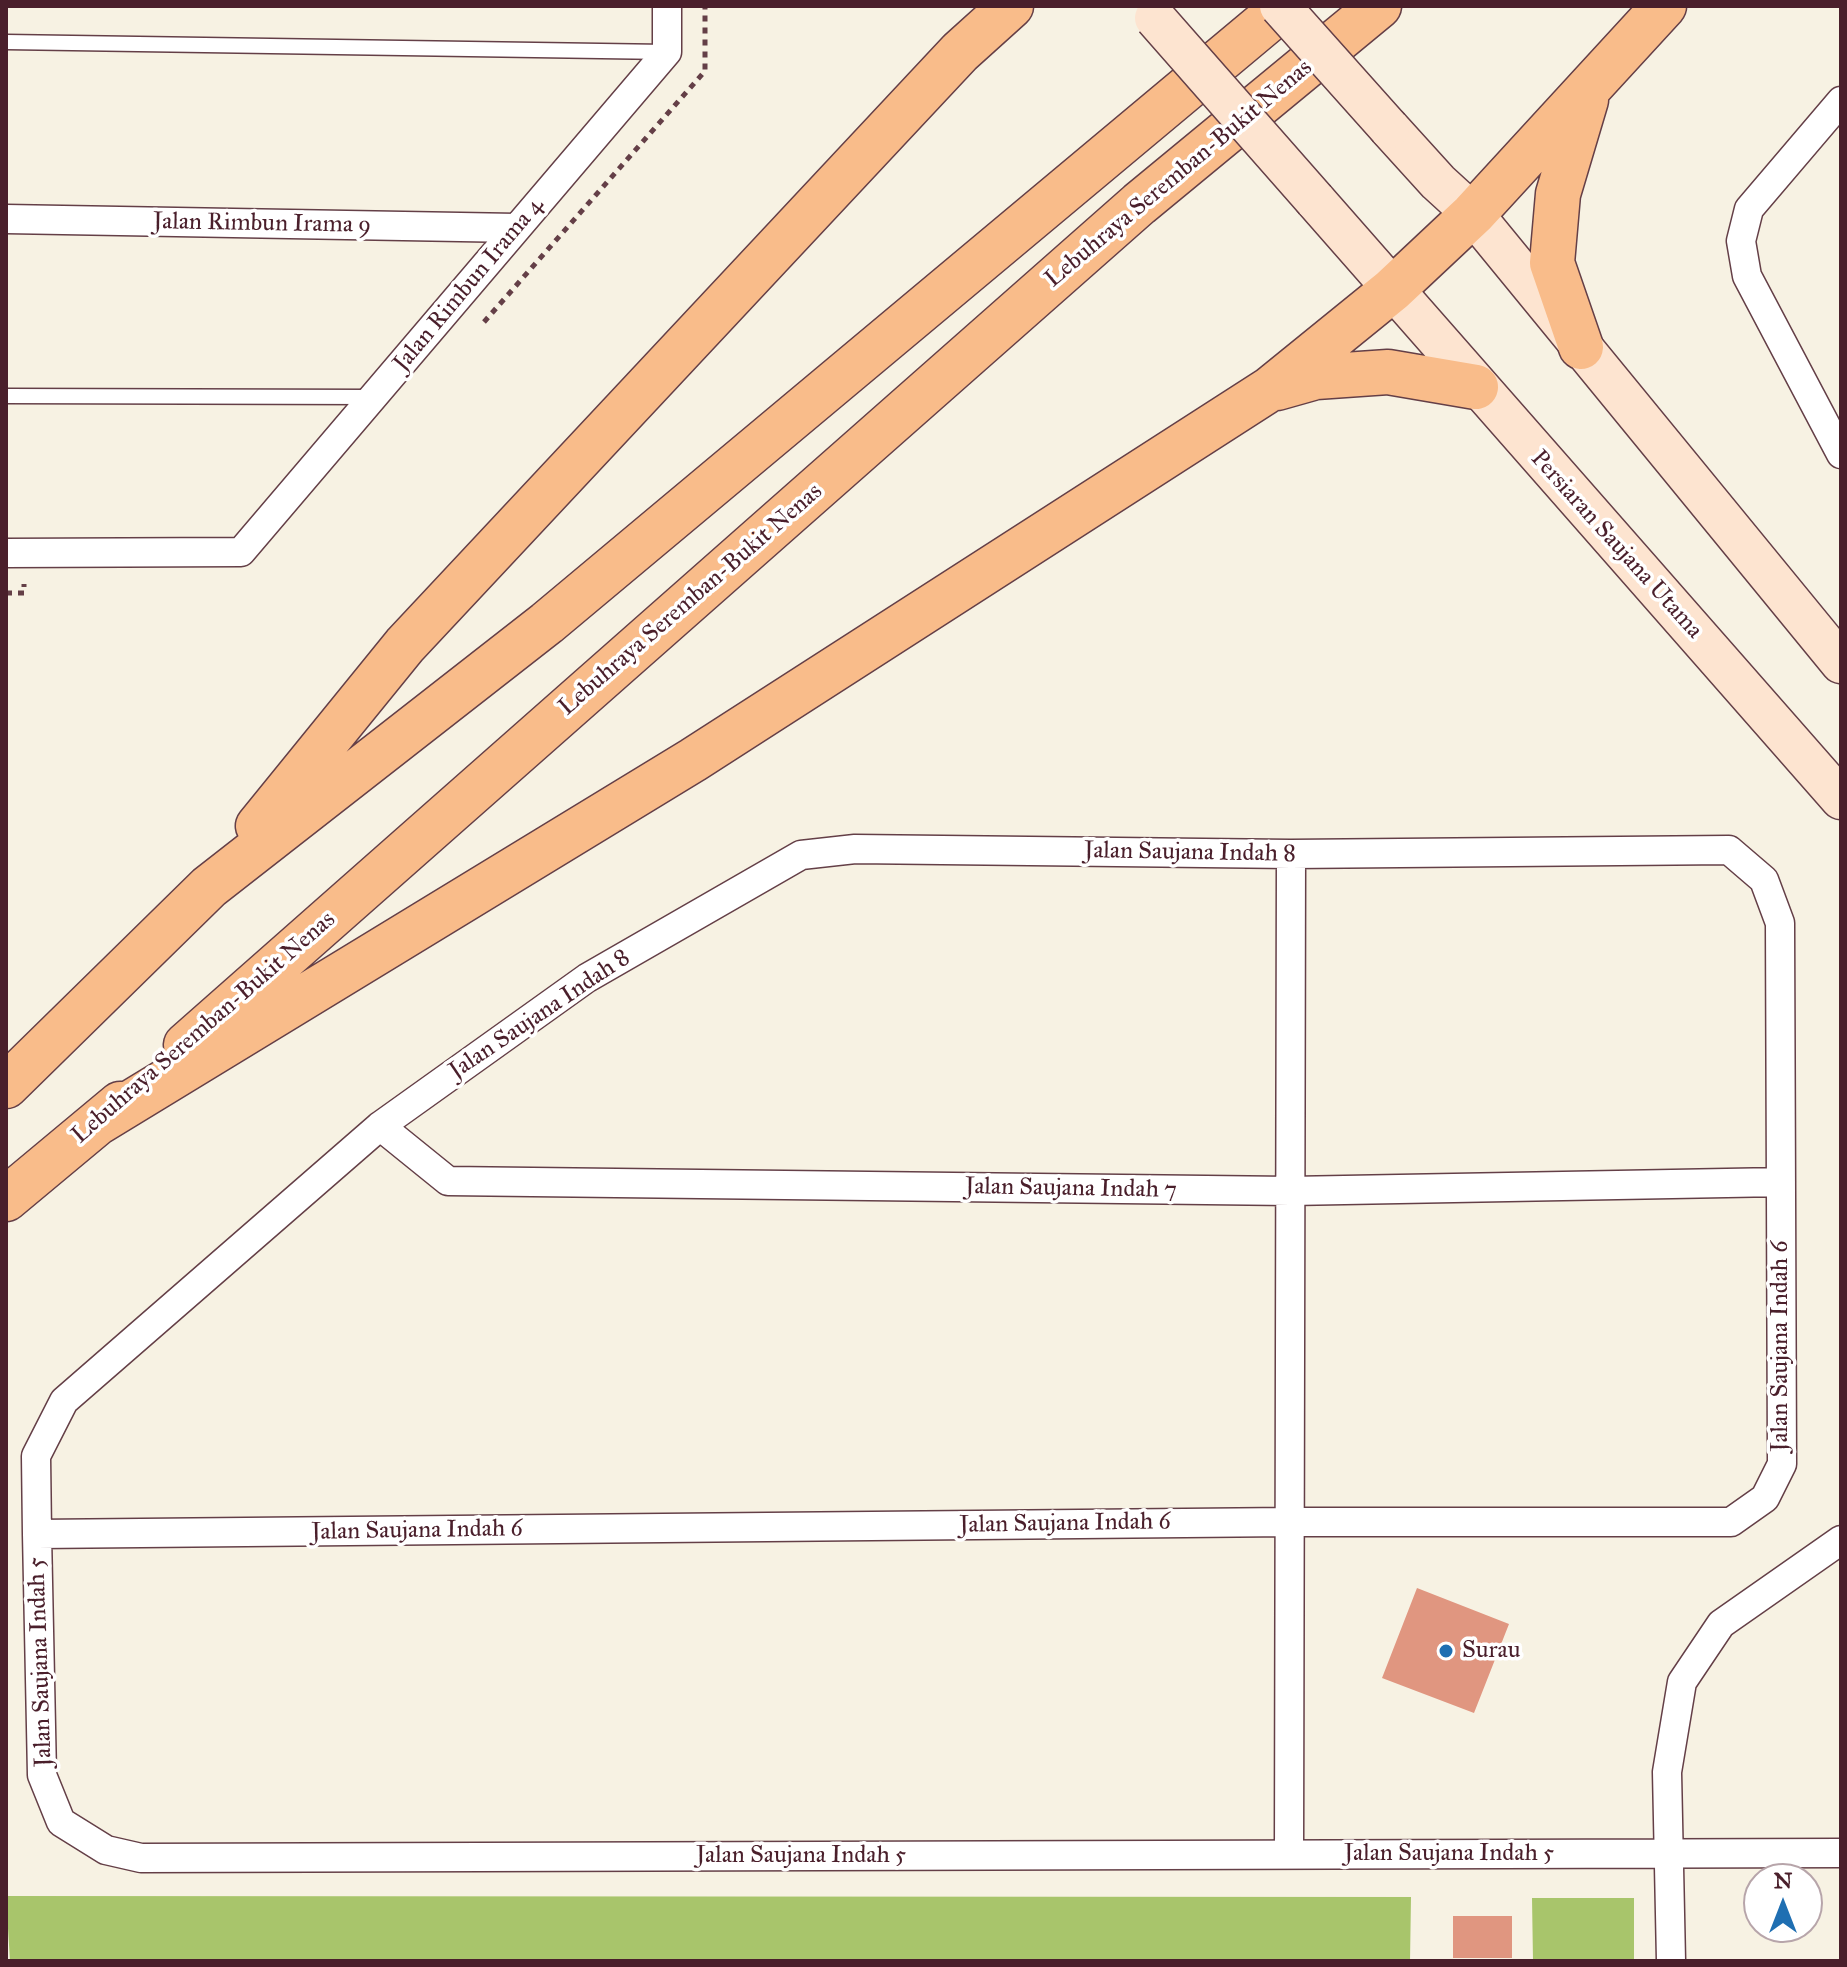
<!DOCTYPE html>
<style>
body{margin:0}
#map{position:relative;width:1847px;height:1967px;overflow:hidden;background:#f7f2e3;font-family:"IM FELL Great Primer",serif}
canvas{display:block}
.frame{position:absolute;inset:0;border:8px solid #4a1f2b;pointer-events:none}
.north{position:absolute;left:1743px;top:1863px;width:80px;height:80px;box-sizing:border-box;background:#fff;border:2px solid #b7a5aa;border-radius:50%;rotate:0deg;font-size:22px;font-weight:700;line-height:32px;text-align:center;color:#4a1f2b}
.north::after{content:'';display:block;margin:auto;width:28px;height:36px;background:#1f6fb2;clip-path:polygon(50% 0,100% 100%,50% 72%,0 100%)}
</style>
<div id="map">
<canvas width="1847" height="1967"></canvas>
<div class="frame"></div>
<div class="north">N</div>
</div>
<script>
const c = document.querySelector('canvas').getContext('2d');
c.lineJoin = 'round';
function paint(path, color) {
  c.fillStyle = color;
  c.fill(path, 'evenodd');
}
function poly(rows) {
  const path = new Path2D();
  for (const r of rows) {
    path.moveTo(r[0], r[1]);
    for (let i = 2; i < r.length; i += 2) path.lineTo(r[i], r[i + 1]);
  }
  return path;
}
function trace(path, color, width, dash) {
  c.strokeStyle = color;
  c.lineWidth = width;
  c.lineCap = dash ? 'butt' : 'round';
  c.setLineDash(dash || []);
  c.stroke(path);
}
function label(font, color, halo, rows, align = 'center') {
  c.font = font + ' "IM FELL Great Primer",serif';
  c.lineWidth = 7;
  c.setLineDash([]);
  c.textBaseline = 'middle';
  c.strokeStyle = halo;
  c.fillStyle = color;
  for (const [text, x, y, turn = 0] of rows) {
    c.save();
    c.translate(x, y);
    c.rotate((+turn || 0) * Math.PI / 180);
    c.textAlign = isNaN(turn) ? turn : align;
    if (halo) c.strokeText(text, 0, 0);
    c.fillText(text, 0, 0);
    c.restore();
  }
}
paint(poly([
 [6,1896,1411,1897,1410,1961,10,1961],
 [1532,1898,1634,1898,1634,1961,1533,1961]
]), '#a8c56b');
paint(poly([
 [1417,1588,1509,1624,1474,1713,1382,1678],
 [1453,1916,1512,1916,1512,1958,1453,1958]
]), '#e09680');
const lane = poly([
 [6,42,667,52],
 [6,396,373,397]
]);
const street = poly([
 [1841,101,1749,209,1741,241,1747,276,1841,454],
 [6,219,517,228],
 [6,553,241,552,667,52,667,6],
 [380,1126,448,1181,1290,1191,1781,1182],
 [37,1534,1289,1522,1731,1522,1765,1498,1782,1464,1780,923,1764,880,1729,850,1291,854,855,849,801,855,587,978,380,1126,64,1401,36,1456,37,1534,42,1775,61,1822,106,1850,141,1858,1841,1853],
 [1289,1854,1291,854],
 [1671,1961,1667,1772,1682,1682,1721,1624,1841,1540]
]);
const secondary = poly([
 [1389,128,1438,182,1473,214,1841,663],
 [1315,200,1841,799]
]);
const highway = poly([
 [1581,347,1552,263,1558,194,1586,100],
 [1277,388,1316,377,1388,372,1476,387],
 [258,826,405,645,960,52,1011,6],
 [186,1045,1139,204,1379,6],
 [6,1086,209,887,547,623,1285,6],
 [99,1122,693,760,1270,389,1392,290,1473,214,1664,6],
 [6,1199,120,1104]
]);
trace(lane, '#643f47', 17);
trace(street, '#643f47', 31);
trace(secondary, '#643f47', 43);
trace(highway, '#643f47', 47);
trace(poly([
 [484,322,705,71,705,6],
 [6,593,24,593,24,584]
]), '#643f47', 5, [6, 6]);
trace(lane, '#fff', 14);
trace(street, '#fff', 28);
trace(secondary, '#fde4d0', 40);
trace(highway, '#f9bc8a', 44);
const secondaryBridge = poly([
 [1280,6,1389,128],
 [1155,18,1315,200]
]);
trace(secondaryBridge, '#643f47', 43, []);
trace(secondaryBridge, '#fde4d0', 40);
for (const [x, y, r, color] of [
 [1446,1651,8,"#1f6fb2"]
]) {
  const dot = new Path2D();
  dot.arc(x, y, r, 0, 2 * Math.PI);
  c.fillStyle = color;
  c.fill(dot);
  trace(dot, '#fff', 3);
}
label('24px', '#4a1f2b', '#fff', [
 ["Lebuhraya Seremban-Bukit Nenas",1179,174,-40],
 ["Jalan Rimbun Irama 9",262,224,1],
 ["Jalan Rimbun Irama 4",469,285,-50],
 ["Persiaran Saujana Utama",1616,545,48],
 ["Lebuhraya Seremban-Bukit Nenas",691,600,-41],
 ["Jalan Saujana Indah 8",1190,853,1],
 ["Jalan Saujana Indah 8",540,1015,-34],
 ["Lebuhraya Seremban-Bukit Nenas",204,1028,-41],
 ["Jalan Saujana Indah 7",1071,1189,1],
 ["Jalan Saujana Indah 6",1781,1346,-90],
 ["Jalan Saujana Indah 6",1065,1524,-1],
 ["Jalan Saujana Indah 6",417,1531,-1],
 ["Jalan Saujana Indah 5",41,1662,-92],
 ["Jalan Saujana Indah 5",1449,1854],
 ["Jalan Saujana Indah 5",801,1856]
]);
label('24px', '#4a1f2b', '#fff', [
 ["Surau",1462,1651]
], 'left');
</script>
